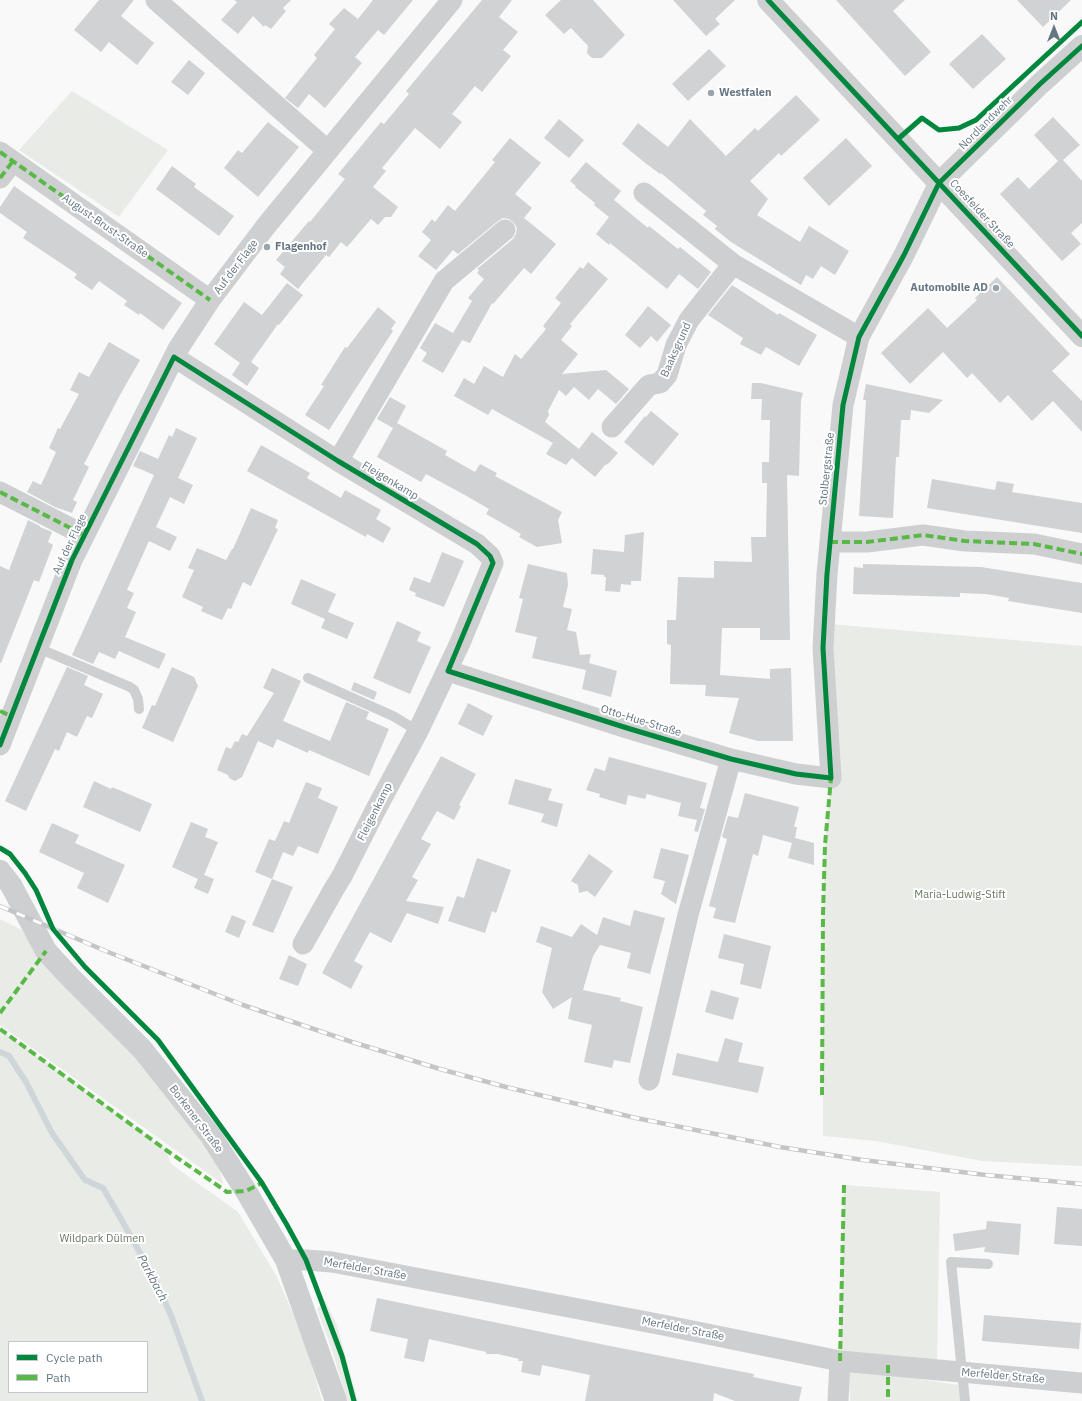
<!DOCTYPE html>
<meta charset="utf-8">
<style>
body{margin:0}
#map{position:relative;width:1082px;height:1401px;overflow:hidden;background:#f9f9f9;font-family:"IBM Plex Sans",sans-serif}
canvas{display:block}
.legend{position:absolute;left:8px;top:1341px;width:140px;height:52px;box-sizing:border-box;background:#fff;border:1px solid #c1c8cd;margin:0;padding:5px 7px;list-style:none;font-size:12px;color:#657683}
.legend li{display:flex;align-items:center;gap:8px;height:20px}
.legend b{width:20px;border:1px solid #c1c8cd}
.north{position:absolute;left:1034px;top:8px;width:40px;height:40px;-webkit-text-stroke:3px #fff;paint-order:stroke;rotate:0deg;font-size:11px;font-weight:700;line-height:16px;text-align:center;color:#657683}
.north::after{content:'';display:block;margin:auto;width:14px;height:18px;background:#657683;clip-path:polygon(50% 0,100% 100%,50% 72%,0 100%)}
</style>
<div id="map">
<canvas width="1082" height="1401"></canvas>
<ul class="legend">
<li><b style="height:5px;background:#00873e"></b>Cycle path</li>
<li><b style="height:5px;background:#58b947"></b>Path</li>
</ul>
<div class="north">N</div>
</div>
<script>
const c = document.querySelector('canvas').getContext('2d');
c.lineJoin = 'round';
function paint(path, color) {
  c.fillStyle = color;
  c.fill(path, 'evenodd');
}
function poly(rows) {
  const path = new Path2D();
  for (const r of rows) {
    path.moveTo(r[0], r[1]);
    for (let i = 2; i < r.length; i += 2) path.lineTo(r[i], r[i + 1]);
  }
  return path;
}
function trace(path, color, width, dash) {
  c.strokeStyle = color;
  c.lineWidth = width;
  c.lineCap = dash ? 'butt' : 'round';
  c.setLineDash(dash || []);
  c.stroke(path);
}
function label(font, color, halo, rows, align = 'center') {
  c.font = font + ' "IBM Plex Sans",sans-serif';
  c.lineWidth = 4;
  c.setLineDash([]);
  c.textBaseline = 'middle';
  c.strokeStyle = halo;
  c.fillStyle = color;
  for (const [text, x, y, turn = 0] of rows) {
    c.save();
    c.translate(x, y);
    c.rotate((+turn || 0) * Math.PI / 180);
    c.textAlign = isNaN(turn) ? turn : align;
    if (halo) c.strokeText(text, 0, 0);
    c.fillText(text, 0, 0);
    c.restore();
  }
}
paint(poly([
 [72,91,168,150,119,217,19,150],
 [824,624,841,625,1082,646,1082,1166,982,1161,876,1141,823,1136,823,914,825,845,831,778],
 [0,919,22,930,48,968,144,1065,217,1159,223,1184,0,1025],
 [0,1029,166,1150,171,1164,238,1212,277,1277,303,1337,322,1401,0,1401],
 [9,1342,147,1342,147,1392,9,1392],
 [844,1185,940,1192,937,1360,840,1361],
 [325,1300,337,1325,358,1401,347,1401,333,1353,317,1309],
 [849,1368,958,1385,960,1401,850,1401]
]), '#e8ebe6');
trace(poly([
 [0,1052,9,1056,26,1082,52,1133,85,1180,103,1188,117,1212,157,1283,172,1318,202,1401]
]), '#ced6d9', 6);
paint(poly([
 [99,0,134,0,121,16,154,43,137,65,109,42,101,52,74,30],
 [234,0,291,0,283,8,286,11,271,29,265,25,264,27,253,16,238,34,221,20,237,2],
 [373,0,413,0,384,35,378,30,355,57,362,63,325,108,309,94,298,108,285,98,317,58,314,55,335,29,329,24,344,8,358,19],
 [482,0,512,0,499,17,518,32,503,50,511,56,482,92,475,86,452,114,462,122,440,149,415,128,382,168,386,171,373,187,398,207,391,217,385,217,378,225,371,219,347,247,341,242,329,257,326,255,298,289,280,274,285,267,276,260,309,221,310,222,345,179,338,174,381,122,384,124,409,94,406,91],
 [561,0,593,0,625,35,602,58,592,58,587,53,588,46,571,28,564,34,545,15],
 [673,0,735,0,715,19,720,24,706,36],
 [836,0,905,0,893,11,931,52,905,76],
 [1017,0,1071,0,1043,27],
 [982,34,1006,59,973,89,949,64],
 [709,49,726,66,688,101,672,84],
 [189,60,205,73,188,95,171,82],
 [796,95,820,120,781,156,779,153,750,181,768,199,757,215,800,242,809,226,849,251,835,275,821,266,813,279,806,275,801,285,731,242,715,229,717,226,703,215,706,211,661,173,660,174,644,162,622,144,638,123,668,147,690,119,726,156,755,128,758,131],
 [1053,117,1080,145,1063,160,1082,181,1082,223,1071,233,1081,244,1062,261,1000,194,1018,177,1029,189,1058,161,1034,135],
 [559,119,584,140,569,158,544,138],
 [268,122,299,147,258,197,224,168,238,150,242,153],
 [510,138,541,163,515,194,532,208,524,218,556,244,531,274,524,268,493,304,492,303,470,343,462,340,443,373,422,361,427,353,420,348,435,323,453,333,472,301,468,298,484,279,477,273,479,270,477,269,513,239,516,234,517,228,514,223,509,219,503,218,498,221,458,254,453,250,436,270,418,256,431,240,422,232,432,219,435,222,448,205,455,211,495,162,492,160],
 [846,138,872,166,829,206,803,178],
 [586,162,621,191,614,200,648,228,649,226,678,249,680,247,711,272,698,289,679,274,667,289,610,243,609,245,596,234,609,217,594,205,595,203,575,187,576,186,570,181],
 [172,166,196,184,194,187,234,216,219,236,156,189],
 [14,186,182,303,163,330,140,313,139,315,124,305,127,301,99,281,92,290,74,278,77,274,23,238,27,232,0,213,0,207],
 [588,262,608,279,570,324,572,326,561,340,578,354,562,374,606,370,629,389,616,404,598,389,589,400,574,387,566,396,559,390,548,411,549,415,545,422,579,449,592,432,618,453,608,464,605,465,595,477,572,458,566,465,546,454,553,443,492,409,488,415,454,396,464,378,474,384,484,366,503,377,515,354,521,359,546,329,543,326,561,303,555,298,580,267,583,269],
 [997,277,1070,354,1052,371,1082,401,1082,432,1053,401,1032,421,1008,395,1000,403,972,373,967,378,943,352,910,384,881,353,928,308,947,328,977,300,975,298],
 [287,283,303,295,279,325,278,324,251,362,259,368,247,386,232,375,240,363,214,344,244,302,262,315],
 [732,285,778,315,779,313,817,335,799,366,766,347,761,355,740,344,743,338,708,315],
 [648,306,671,325,657,342,651,336,640,348,625,335],
 [378,307,396,322,391,329,393,331,329,430,305,415,324,386,321,385,345,347,347,348],
 [109,342,140,360,120,395,84,464,89,467,73,500,77,502,72,513,55,507,27,492,33,481,41,485,56,452,49,448,58,428,60,429,79,394,70,390,79,372,89,377],
 [752,383,761,383,803,393,801,400,799,476,787,475,790,640,760,640,760,628,722,628,720,675,770,679,770,669,791,668,793,741,758,741,729,733,739,698,705,696,706,685,670,684,671,645,667,644,667,620,676,620,678,577,714,578,714,561,752,562,751,537,766,537,767,483,762,483,762,462,769,462,770,420,761,420,762,399,751,399],
 [866,384,943,400,929,413,911,410,910,420,901,420,899,457,896,457,893,518,859,516,866,400,863,400],
 [390,397,406,406,397,423,447,451,445,455,475,472,480,464,497,473,495,476,562,512,558,520,562,543,537,547,519,537,521,534,486,514,489,509,463,494,426,474,421,482,377,457,393,428,377,419],
 [651,411,679,434,653,466,624,442,645,416,646,417],
 [176,428,197,438,178,478,193,485,184,504,170,497,156,527,177,537,170,551,149,541,127,590,134,593,127,608,136,612,125,637,166,654,159,669,119,651,115,659,99,652,93,664,72,655,154,475,133,466,140,451,158,459,169,435,172,437],
 [261,445,310,473,307,478,341,498,345,490,381,510,376,519,391,528,383,543,367,534,366,537,247,471],
 [932,479,995,490,997,481,1014,484,1012,492,1082,503,1082,533,927,508],
 [251,508,278,520,275,528,278,529,251,586,243,582,231,609,228,608,222,620,201,611,203,607,182,597,194,570,188,568,197,548,226,560,232,549,233,549],
 [28,520,40,526,40,527,52,532,48,542,53,545,39,582,34,580,1,663,0,663,0,566,9,570],
 [644,532,641,581,631,581,631,585,621,584,620,592,605,591,606,577,604,577,604,575,591,574,593,549,624,552,625,535],
 [442,552,464,561,444,607,415,596,416,593,409,590,414,577,430,583],
 [528,564,567,573,568,585,563,607,572,609,567,630,576,632,580,655,591,654,589,663,617,671,611,697,582,689,586,670,532,658,537,637,515,632,523,599,519,598],
 [863,564,981,567,1082,583,1082,613,1008,601,1009,598,986,594,960,593,960,597,853,594,854,567,863,568],
 [301,579,336,594,328,612,354,623,347,639,321,628,325,619,291,604],
 [397,621,421,632,417,641,431,647,410,694,373,678],
 [67,667,88,676,84,685,103,694,92,718,87,716,77,737,67,732,59,751,55,749,26,811,5,801],
 [172,667,194,677,198,686,173,742,142,728,152,705,155,706],
 [272,668,301,681,283,721,330,741,346,702,369,712,366,719,389,729,369,776,309,750,308,753,277,739,273,748,258,741,242,777,235,781,229,778,228,775,217,770,226,747,231,749,235,741,238,742,242,734,247,736,274,693,263,688],
 [354,682,377,692,374,700,351,690],
 [468,703,493,716,483,736,458,724],
 [441,756,476,774,459,805,461,806,454,820,437,811,421,839,431,844,412,877,418,880,406,901,444,907,438,924,407,913,391,943,370,932,354,961,363,966,351,989,322,973],
 [609,757,707,783,700,808,705,809,698,832,694,831,697,820,678,816,681,803,647,794,645,799,628,795,626,805,599,797,600,794,586,790,595,768,605,771],
 [515,779,552,789,548,800,563,804,557,827,541,822,544,814,508,804],
 [94,781,111,789,112,787,152,804,140,832,83,807],
 [306,782,322,788,318,798,338,807,318,854,298,846,293,856,283,852,272,879,293,887,273,933,252,925,272,879,255,872,269,839,275,841,284,821,289,823],
 [745,793,799,807,794,827,797,827,795,838,814,843,814,865,788,858,792,843,763,835,758,856,753,854,735,923,713,918,716,908,709,906,727,839,722,837,728,816,738,818],
 [191,822,208,829,205,837,218,842,204,875,214,879,208,894,194,888,198,879,172,867],
 [52,823,79,835,75,843,125,865,108,903,77,888,84,873,39,852],
 [661,848,689,855,676,904,661,894,665,881,653,878],
 [589,854,613,871,595,897,587,891,579,893,578,885,571,881],
 [477,858,511,870,496,913,492,911,485,933,448,921,457,896,464,898],
 [634,910,665,918,650,974,627,968,631,953,600,945,593,956,583,990,621,998,620,1001,643,1007,630,1063,614,1060,612,1068,584,1062,592,1025,568,1019,572,997,553,1009,542,992,552,948,536,942,541,926,572,937,581,924,597,935,603,917,630,926],
 [232,915,246,921,239,938,225,932],
 [724,934,771,946,761,989,740,984,744,964,718,958],
 [289,955,307,964,298,986,279,979],
 [711,990,739,998,733,1020,705,1012],
 [725,1038,743,1043,738,1062,764,1067,758,1093,672,1075,677,1053,718,1062],
 [1057,1207,1082,1209,1082,1246,1054,1244],
 [987,1221,1021,1224,1019,1255,984,1252,985,1247,955,1251,953,1234,986,1229],
 [377,1298,605,1345,754,1374,753,1377,802,1387,799,1401,735,1401,714,1393,713,1401,585,1401,590,1375,542,1365,540,1376,521,1372,523,1361,518,1361,519,1359,498,1354,486,1354,486,1352,429,1339,424,1362,404,1358,408,1339,370,1331],
 [984,1315,1081,1323,1079,1349,982,1341]
]), '#d0d2d3');
trace(poly([
 [38,648,130,687,134,690,138,699,139,709],
 [308,678,393,716,418,731],
 [965,1401,951,1262,988,1264]
]), '#cecfd0', 10);
trace(poly([
 [156,0,328,151],
 [0,152,210,300],
 [0,178,13,161],
 [644,193,733,264,859,337],
 [174,357,338,461,477,544,490,556,493,563,460,643,418,731,376,809,342,876,334,889,303,944],
 [612,427,649,385,660,383,667,375,676,345,689,320,733,264],
 [338,461,444,281,505,230],
 [0,492,84,535],
 [830,542,867,542,923,535,965,541,1034,544,1082,554],
 [448,671,627,728,731,759,796,774,831,778,823,648,827,574,843,405,859,337,904,255,939,183],
 [0,745,72,560,178,349,210,300,266,226,452,0],
 [649,1080,688,915,731,759],
 [286,1260,306,1260,332,1262,663,1325,840,1361,1082,1383],
 [838,1401,840,1361]
]), '#cecfd0', 21);
trace(poly([
 [768,0,1082,336],
 [939,183,1040,84,1082,46],
 [0,871,11,885,46,951,69,976,142,1049,211,1136,246,1191,286,1260,336,1401]
]), '#cecfd0', 22);
const rail = poly([
 [0,906,108,952,243,1005,352,1042,440,1069,506,1087,636,1118,780,1147,863,1160,986,1175,1082,1184]
]);
trace(rail, '#c3c5c6', 4.5);
trace(rail, '#fff', 3, [9]);
trace(poly([
 [0,152,210,300],
 [0,178,13,161],
 [0,492,84,535],
 [830,542,867,542,923,535,965,541,1034,544,1082,554],
 [0,711,11,716],
 [0,1013,46,951],
 [0,1029,166,1150,227,1192,246,1191,262,1183],
 [822,1095,823,914,825,845,831,778],
 [840,1361,844,1185],
 [888,1365,888,1401]
]), '#58b947', 4, [8, 4]);
trace(poly([
 [768,0,1082,336],
 [898,139,922,118,939,130,959,128,976,120,1082,22],
 [0,745,72,560,174,357,338,461,477,544,490,556,493,563,448,671,627,728,731,759,796,774,831,778,823,648,827,574,843,405,859,337,904,255,939,183,1040,84,1082,46],
 [0,848,10,854,25,873,36,890,53,929,85,967,158,1040,262,1183,287,1225,306,1260,342,1356,354,1401]
]), '#00873e', 5);
for (const [x, y, r, color] of [
 [711,93,4,"#99a4ac"],
 [267,247,4,"#99a4ac"],
 [996,288,4,"#99a4ac"]
]) {
  const dot = new Path2D();
  dot.arc(x, y, r, 0, 2 * Math.PI);
  c.fillStyle = color;
  c.fill(dot);
  trace(dot, '#fff', 1.5);
}
label('bold 11px', '#657683', '#fff', [
 ["Westfalen",719,93],
 ["Flagenhof",275,247],
 ["Automobile AD",988,288,"right"]
], 'left');
label('11px', '#657683', '#fff', [
 ["Nordlandwehr",986,123,-45],
 ["Coesfelder Straße",982,214,47],
 ["August-Brust-Straße",105,226,35],
 ["Auf der Flage",236,267,-53],
 ["Baaksgrund",676,350,-66],
 ["Stolbergstraße",827,469,-84],
 ["Fleigenkamp",390,481,31],
 ["Auf der Flage",70,544,-65],
 ["Otto-Hue-Straße",641,721,17],
 ["Fleigenkamp",375,812,-63],
 ["Borkener Straße",196,1119,53],
 ["Merfelder Straße",365,1269,10],
 ["Merfelder Straße",683,1329,11],
 ["Merfelder Straße",1003,1376,5]
]);
label('11px', '#687a64', '#fff', [
 ["Maria-Ludwig-Stift",960,895],
 ["Wildpark Dülmen",102,1239]
]);
label('italic 12px', '#60757c', '#fff', [
 ["Parkbach",152,1278,62]
]);
</script>
